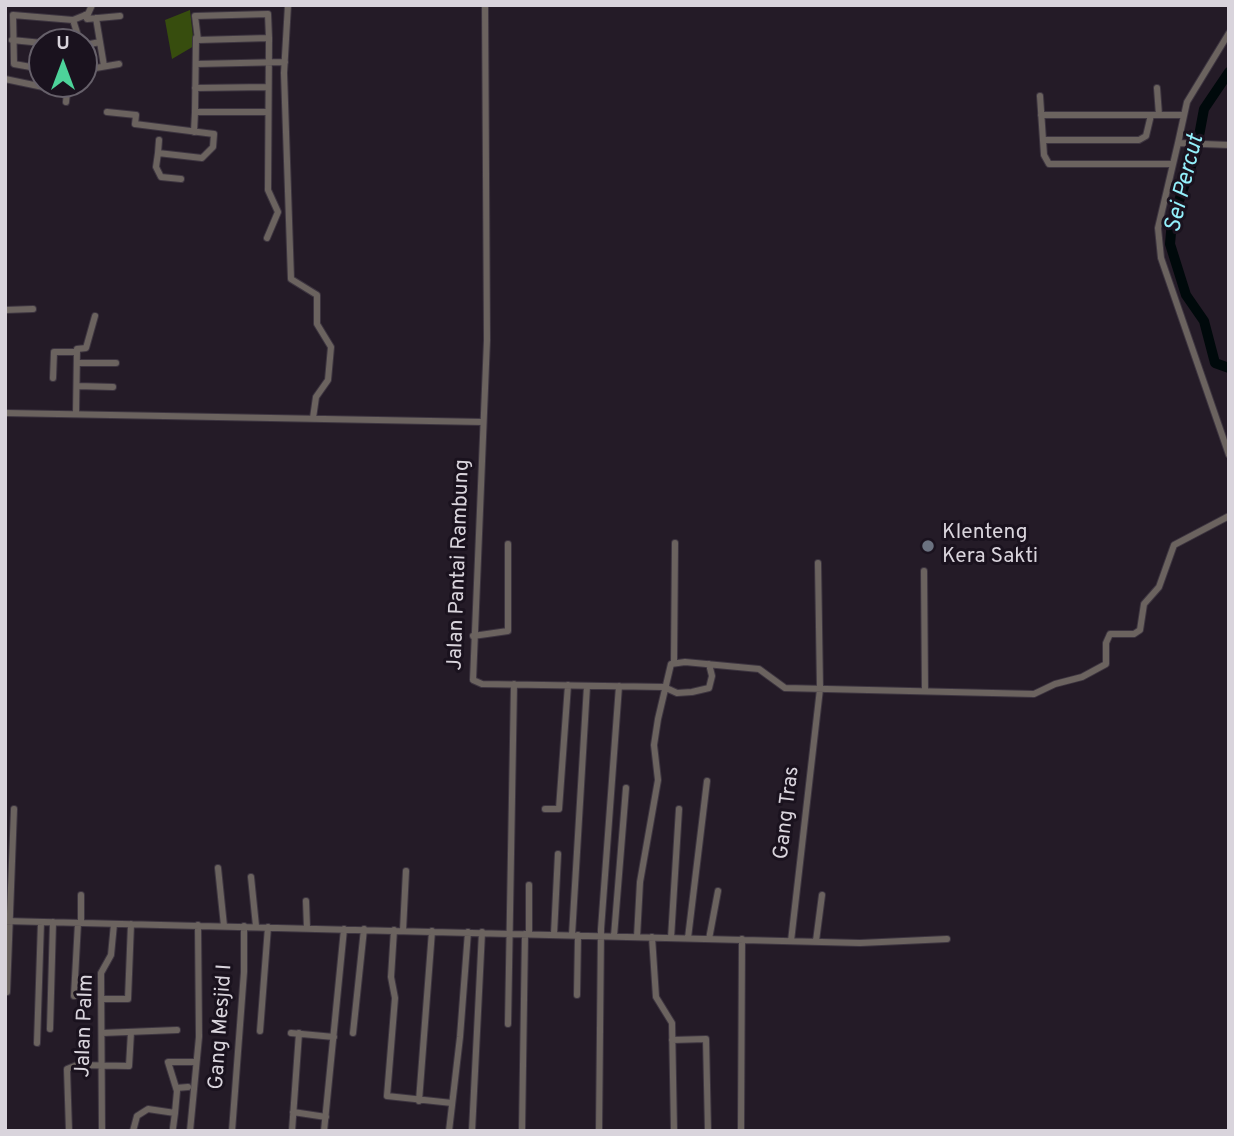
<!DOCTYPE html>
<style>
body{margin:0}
#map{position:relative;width:1234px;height:1136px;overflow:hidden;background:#241b27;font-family:Overpass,sans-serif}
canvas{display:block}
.frame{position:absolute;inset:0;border:7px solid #d9d4dc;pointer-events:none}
.north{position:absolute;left:28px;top:28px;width:70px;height:70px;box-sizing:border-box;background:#1a121e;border:2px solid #66606a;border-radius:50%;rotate:0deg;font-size:19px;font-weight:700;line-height:28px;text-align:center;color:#d9d4dc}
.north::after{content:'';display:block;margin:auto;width:24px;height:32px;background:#4dd39a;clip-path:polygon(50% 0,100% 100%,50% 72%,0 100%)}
</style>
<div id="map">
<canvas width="1234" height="1136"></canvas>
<div class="frame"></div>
<div class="north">U</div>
</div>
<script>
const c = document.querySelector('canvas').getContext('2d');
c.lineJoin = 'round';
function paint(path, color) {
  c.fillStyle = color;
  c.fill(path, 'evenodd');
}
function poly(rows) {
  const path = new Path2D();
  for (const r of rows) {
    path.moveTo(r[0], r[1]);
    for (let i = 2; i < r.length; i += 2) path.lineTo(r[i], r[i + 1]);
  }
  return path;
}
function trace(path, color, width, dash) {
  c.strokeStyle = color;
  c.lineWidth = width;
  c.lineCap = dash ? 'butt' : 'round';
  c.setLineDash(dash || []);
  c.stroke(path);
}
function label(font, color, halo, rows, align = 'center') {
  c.font = font + ' Overpass,sans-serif';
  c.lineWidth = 6;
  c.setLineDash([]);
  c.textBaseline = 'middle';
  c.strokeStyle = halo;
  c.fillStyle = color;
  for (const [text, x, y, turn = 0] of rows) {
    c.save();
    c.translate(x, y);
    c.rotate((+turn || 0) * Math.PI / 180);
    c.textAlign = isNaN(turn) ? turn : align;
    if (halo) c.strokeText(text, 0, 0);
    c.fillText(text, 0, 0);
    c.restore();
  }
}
paint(poly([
 [190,10,194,46,172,59,165,20]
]), '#374d0e');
trace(poly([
 [1229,72,1204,109,1196,152,1172,221,1170,244,1186,295,1204,321,1215,363,1229,368]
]), '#00090b', 10);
const minor = poly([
 [288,5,284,73,291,279,317,295,317,324,331,347,328,380,316,397,313,418],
 [485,5,487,340,473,680,482,684,664,687,677,693,692,692,709,688,712,676,709,664],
 [85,15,87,19,120,16],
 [96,18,104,66],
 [73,20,80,42],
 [12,40,42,43],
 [85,45,100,42],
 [196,64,285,62],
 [42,69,14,64,13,15,73,20,88,14,92,5],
 [84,70,119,64],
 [5,79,67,92,66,102],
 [195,88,268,87],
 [1157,88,1159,115],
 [1040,96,1044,155,1049,164,1173,164],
 [107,112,136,115,135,124,214,134,213,147,202,158,158,153,156,167,161,177,181,179],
 [195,112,196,38],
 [1041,115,1184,115],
 [194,132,195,112,268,112],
 [1043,140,1139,140,1146,136,1151,115],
 [1178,143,1187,102,1229,33],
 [1229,145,1178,143,1158,228,1161,258,1229,455],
 [158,153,159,140],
 [267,238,278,212,268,190,269,38,268,14,195,16,198,40,269,38],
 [5,310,33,309],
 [77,363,116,363],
 [53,378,54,352,77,352],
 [77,386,113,387],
 [5,413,483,422],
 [76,414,77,349,86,348,95,316],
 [924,571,925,691],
 [473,636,508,631,508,544],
 [674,663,675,543],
 [545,809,559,809,568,685],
 [218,868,224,926],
 [251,877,256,926],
 [81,895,81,923],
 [306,901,307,928],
 [5,921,860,943,947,939],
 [394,930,391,977,395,998,387,1096,452,1103],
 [403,930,406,871],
 [529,934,529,885],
 [554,934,558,854],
 [572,935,587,686],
 [614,936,626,788],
 [637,937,640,882,658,780,654,745,658,719,671,664,685,662,759,669,785,688,1034,694,1055,684,1082,677,1106,664,1106,643,1110,634,1134,634,1140,630,1144,604,1159,587,1174,545,1229,516],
 [652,937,656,997,672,1023,674,1131],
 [671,938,679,809],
 [688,938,707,781],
 [709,939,718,891],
 [791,941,820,689,818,563],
 [816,941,822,895],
 [7,992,14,809],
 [577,995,578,935],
 [74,996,78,923],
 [101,999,128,999,131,924],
 [508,1024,514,684],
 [50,1029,53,922],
 [260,1031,268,927],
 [102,1033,177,1030],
 [291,1033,334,1037],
 [353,1033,364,929],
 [672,1040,706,1039,708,1131],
 [37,1043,41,922],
 [176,1088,188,1087],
 [419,1101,432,931],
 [293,1112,326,1117],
 [173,1128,175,1113],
 [69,1131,67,1069,77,1065,129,1066,131,1032],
 [102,1131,101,973,111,955,114,924],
 [133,1131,137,1116,148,1109,175,1113,177,1091,168,1062,196,1062],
 [190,1131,199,1037,198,925],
 [232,1131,244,972,244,926],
 [292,1131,299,1033],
 [324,1131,344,929],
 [449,1131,460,1037,468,932],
 [472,1131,482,932],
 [522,1131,525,934],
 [599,1131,601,929,619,686],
 [741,1131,742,939]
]);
trace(minor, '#3d3540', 8);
trace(minor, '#6b635f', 6);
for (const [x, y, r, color] of [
 [928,546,7,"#6b7280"]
]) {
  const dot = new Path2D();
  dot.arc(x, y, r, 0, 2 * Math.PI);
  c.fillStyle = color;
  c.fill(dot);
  trace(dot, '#1a121e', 2.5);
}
label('21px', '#d9d4dc', '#1a121e', [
 ["Klenteng",942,534],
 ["Kera Sakti",942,558]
], 'left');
label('21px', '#d9d4dc', '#1a121e', [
 ["Jalan Pantai Rambung",460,565,-88],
 ["Gang Tras",788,813,-83],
 ["Jalan Palm",86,1026,-88],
 ["Gang Mesjid I",222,1027,-86]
]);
label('italic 23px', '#93f0fb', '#1a121e', [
 ["Sei Percut",1186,184,-76]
]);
</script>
